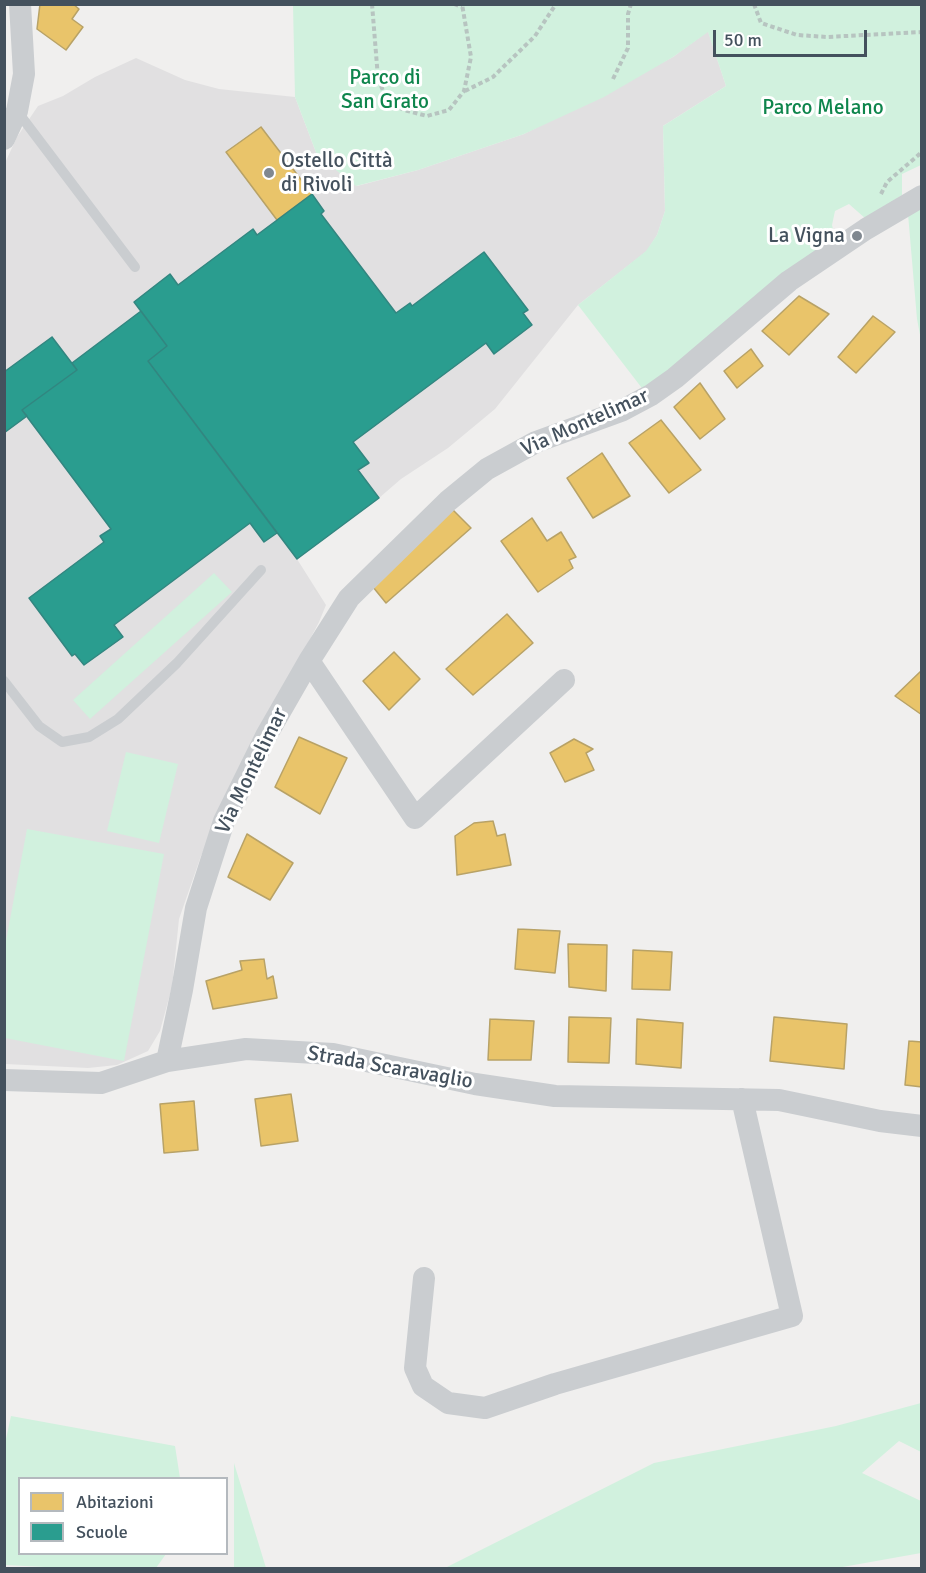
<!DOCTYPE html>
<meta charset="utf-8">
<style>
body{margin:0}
#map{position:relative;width:926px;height:1573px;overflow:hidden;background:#f0efee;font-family:Signika,sans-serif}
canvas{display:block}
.frame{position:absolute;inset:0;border:6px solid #44515d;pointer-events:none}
.legend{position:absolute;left:18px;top:1477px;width:210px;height:78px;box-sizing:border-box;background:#fff;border:2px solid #b4b9be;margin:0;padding:8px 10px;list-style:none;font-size:18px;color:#44515d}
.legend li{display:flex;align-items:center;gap:12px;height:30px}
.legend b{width:30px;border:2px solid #b4b9be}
.scale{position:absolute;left:713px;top:30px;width:154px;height:27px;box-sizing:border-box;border:3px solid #44515d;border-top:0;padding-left:8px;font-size:18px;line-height:21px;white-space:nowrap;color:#44515d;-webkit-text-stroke:4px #fff;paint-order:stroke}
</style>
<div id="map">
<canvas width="926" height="1573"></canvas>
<div class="frame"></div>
<ul class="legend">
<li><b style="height:16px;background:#e9c46a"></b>Abitazioni</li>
<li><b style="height:16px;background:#2a9d8f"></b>Scuole</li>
</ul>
<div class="scale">50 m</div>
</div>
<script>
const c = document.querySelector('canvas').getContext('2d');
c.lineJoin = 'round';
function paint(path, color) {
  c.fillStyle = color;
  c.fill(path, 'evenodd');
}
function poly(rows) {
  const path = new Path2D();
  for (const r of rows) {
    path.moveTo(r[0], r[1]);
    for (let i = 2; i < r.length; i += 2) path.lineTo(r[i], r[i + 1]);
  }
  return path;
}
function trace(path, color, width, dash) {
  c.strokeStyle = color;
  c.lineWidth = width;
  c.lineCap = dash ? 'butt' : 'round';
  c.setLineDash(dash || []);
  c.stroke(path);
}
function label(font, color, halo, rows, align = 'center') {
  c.font = font + ' Signika,sans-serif';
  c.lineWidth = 6;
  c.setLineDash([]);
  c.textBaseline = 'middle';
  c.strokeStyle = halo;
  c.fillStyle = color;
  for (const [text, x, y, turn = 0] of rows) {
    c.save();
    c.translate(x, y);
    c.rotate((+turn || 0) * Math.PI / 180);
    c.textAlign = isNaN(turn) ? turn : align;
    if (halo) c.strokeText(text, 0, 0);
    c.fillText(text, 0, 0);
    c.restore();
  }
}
paint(poly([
 [708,31,726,86,663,126,665,211,657,235,647,251,578,305,495,409,448,448,401,479,379,498,297,559,326,605,319,622,229,795,201,856,179,919,172,987,160,1031,148,1051,117,1065,88,1068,5,1064,4,165,17,137,38,106,63,96,95,77,136,58,185,80,219,89,295,97,317,155,357,186,418,170,524,134,673,57]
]), '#e1e0e1');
paint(poly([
 [293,5,921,5,921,165,902,174,902,195,866,219,849,204,835,211,832,225,836,241,648,396,578,305,646,251,657,235,665,211,663,126,726,86,708,32,673,57,604,97,524,134,418,170,356,186,317,155,295,97],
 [921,204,921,340,917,319,908,214],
 [214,573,232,592,90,719,73,700],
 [126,752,178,764,159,843,107,831],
 [27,829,164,854,124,1061,5,1038,5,946],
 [921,1403,921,1452,899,1441,862,1473,921,1501,921,1553,837,1568,445,1568,654,1463,836,1426],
 [11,1416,175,1446,180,1478,20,1478,20,1554,166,1554,156,1568,65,1568,5,1565,4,1448],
 [234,1463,266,1568,234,1568]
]), '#d1f1de');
const homes = poly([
 [40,4,73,4,79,9,72,19,83,27,66,50,37,29,40,4],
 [261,127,312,194,277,220,226,152,261,127],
 [799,296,829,314,789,355,762,331,799,296],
 [873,316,895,332,856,373,838,357,873,316],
 [751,349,763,366,737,388,724,371,751,349],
 [700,383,725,419,700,439,674,407,700,383],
 [661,420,701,470,669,493,629,443,661,420],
 [602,453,630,496,593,518,567,478,602,453],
 [451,508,471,528,386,603,373,587,451,508],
 [532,518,547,541,561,532,576,557,569,560,573,568,538,592,501,541,532,518],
 [507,614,533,643,473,695,446,669,507,614],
 [394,652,420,679,389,710,363,681,394,652],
 [922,670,922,715,895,696,922,670],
 [299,737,347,758,320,814,275,787,299,737],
 [574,739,593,749,586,753,594,770,565,782,550,753,574,739],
 [493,821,497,836,505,834,511,865,457,875,455,836,474,823,493,821],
 [247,834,293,863,270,900,228,877,247,834],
 [518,929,560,931,555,973,515,969,518,929],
 [568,944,607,945,606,991,569,987,568,944],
 [633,950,672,952,670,990,632,989,633,950],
 [264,959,267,979,273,976,277,998,213,1009,206,981,242,970,240,961,264,959],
 [569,1017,611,1018,609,1063,568,1062,569,1017],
 [774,1017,847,1024,844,1069,770,1061,774,1017],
 [490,1019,534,1021,531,1060,488,1060,490,1019],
 [637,1019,683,1023,681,1068,636,1064,637,1019],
 [909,1041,922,1042,922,1087,905,1085,909,1041],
 [291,1094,298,1141,261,1146,255,1099,291,1094],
 [194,1101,198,1150,164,1153,160,1104,194,1101]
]);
paint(homes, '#e9c46a');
trace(homes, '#b8a266', 1.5);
const schools = poly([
 [312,194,324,211,321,214,396,313,410,303,412,306,484,252,528,310,523,313,532,325,494,354,486,343,353,442,369,463,358,470,379,498,297,559,148,361,167,346,134,302,170,274,178,285,253,229,257,235,312,194],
 [141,311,167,346,148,361,277,533,264,542,250,523,114,625,123,637,84,665,75,654,72,656,29,598,104,542,100,536,111,529,22,410,77,370,72,363,141,311],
 [52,337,77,370,22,410,27,416,4,433,4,372,52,337]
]);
paint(schools, '#2a9d8f');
trace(schools, '#328680', 1.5);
trace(poly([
 [372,4,378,78,387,101,404,110,427,116,449,110,464,91,471,57,462,4],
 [454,4,462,7],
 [754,4,761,23,797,35,827,37,922,32],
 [613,79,628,48,628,14,631,4],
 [465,91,493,77,535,36,556,4],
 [881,194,887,182,922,152]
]), '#b7c4c0', 4, [4.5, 3]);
trace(poly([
 [17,111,135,267],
 [4,681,39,726,62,742,89,737,118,719,177,663,261,570]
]), '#cacdd0', 10);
trace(poly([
 [4,139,17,111,24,74,20,4],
 [309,661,415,818,564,680],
 [167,1061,182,990,196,908,224,821,266,736,309,661,349,598,448,501,487,469,536,442,621,411,651,395,675,378,789,281,866,229,922,196],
 [4,1080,101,1083,167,1061,246,1049,333,1054,475,1084,555,1096,779,1100,880,1121,922,1126],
 [424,1278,415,1368,423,1386,448,1403,485,1408,555,1384,792,1316,742,1099]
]), '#cacdd0', 22);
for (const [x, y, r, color] of [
 [269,173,6,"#808890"],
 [857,236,6,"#808890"]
]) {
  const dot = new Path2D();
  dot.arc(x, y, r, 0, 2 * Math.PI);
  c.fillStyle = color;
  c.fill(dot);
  trace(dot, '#fff', 2);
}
label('21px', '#0e854c', '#fff', [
 ["Parco di",385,78],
 ["San Grato",385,102],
 ["Parco Melano",823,108]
]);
label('21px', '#44515d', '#fff', [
 ["Ostello Città",281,161],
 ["di Rivoli",281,185],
 ["La Vigna",845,236,"right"]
], 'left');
label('21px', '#44515d', '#fff', [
 ["Via Montelimar",585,423,-24],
 ["Via Montelimar",252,771,-64],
 ["Strada Scaravaglio",390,1068,10]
]);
</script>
